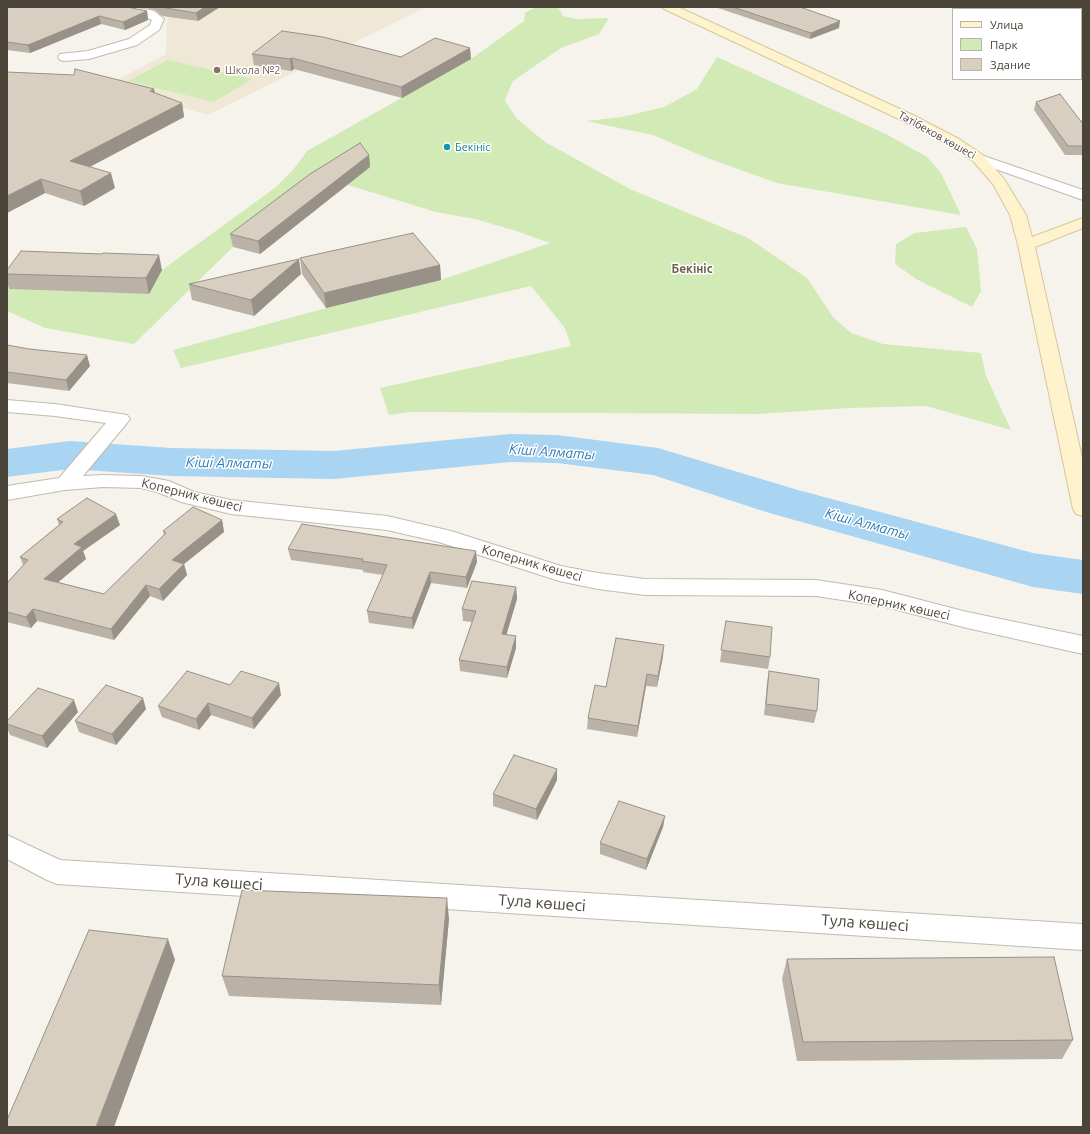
<!DOCTYPE html>
<meta charset="utf-8">
<style>
body{margin:0}
#map{position:relative;width:1090px;height:1134px;overflow:hidden;background:#f6f3ec;font-family:Ubuntu,sans-serif}
canvas{display:block}
.frame{position:absolute;inset:0;border:8px solid #4b4439;pointer-events:none}
.legend{position:absolute;left:952px;top:8px;width:130px;height:72px;box-sizing:border-box;background:#fff;border:1px solid #b7b4b0;margin:0;padding:5px 7px;list-style:none;font-size:12px;color:#4b4439}
.legend li{display:flex;align-items:center;gap:8px;height:20px}
.legend b{width:20px;border:1px solid #b7b4b0}
</style>
<div id="map">
<canvas width="1090" height="1134"></canvas>
<div class="frame"></div>
<ul class="legend">
<li><b style="height:5px;background:#fff3cd"></b>Улица</li>
<li><b style="height:11px;background:#d2eab5"></b>Парк</li>
<li><b style="height:11px;background:#d8cfc1"></b>Здание</li>
</ul>
</div>
<script>
const c = document.querySelector('canvas').getContext('2d');
c.lineJoin = 'round';
function paint(path, color) {
  c.fillStyle = color;
  c.fill(path, 'evenodd');
}
function poly(rows) {
  const path = new Path2D();
  for (const r of rows) {
    path.moveTo(r[0], r[1]);
    for (let i = 2; i < r.length; i += 2) path.lineTo(r[i], r[i + 1]);
  }
  return path;
}
function trace(path, color, width, dash) {
  c.strokeStyle = color;
  c.lineWidth = width;
  c.lineCap = dash ? 'butt' : 'round';
  c.setLineDash(dash || []);
  c.stroke(path);
}
function label(font, color, halo, rows, align = 'center') {
  c.font = font + ' Ubuntu,sans-serif';
  c.lineWidth = 3;
  c.setLineDash([]);
  c.textBaseline = 'middle';
  c.strokeStyle = halo;
  c.fillStyle = color;
  for (const [text, x, y, turn = 0] of rows) {
    c.save();
    c.translate(x, y);
    c.rotate((+turn || 0) * Math.PI / 180);
    c.textAlign = isNaN(turn) ? turn : align;
    if (halo) c.strokeText(text, 0, 0);
    c.fillText(text, 0, 0);
    c.restore();
  }
}
paint(poly([
 [182,7,426,7,208,115,106,86,166,54,167,18]
]), '#efe8d6');
paint(poly([
 [536,7,558,7,563,16,577,19,609,18,599,34,561,48,513,81,505,100,516,118,545,142,630,189,748,238,807,278,833,317,851,333,883,344,981,353,986,376,1011,430,926,406,849,408,758,414,411,412,389,415,380,388,571,346,565,328,531,286,181,368,173,350,326,308,441,280,550,243,516,231,475,219,436,212,325,178,233,247,134,344,45,328,7,311,7,290,9,289,149,294,162,270,276,187,293,170,307,151,471,59,524,21,525,13],
 [717,57,886,134,927,157,941,173,961,215,777,183,707,158,653,135,586,121,622,117,664,107,697,89],
 [168,60,252,79,214,102,128,81],
 [966,227,977,249,981,291,972,307,916,279,895,264,896,244,915,233]
]), '#d2eab5');
paint(poly([
 [510,434,557,435,658,448,798,490,1033,553,1083,560,1083,594,1033,587,766,512,653,475,557,463,510,462,334,479,172,476,70,469,7,477,7,449,70,441,172,448,334,451,510,434]
]), '#a9d4f2');
const street = poly([
 [105,7,131,7,150,10,154,11,164,19,159,30,137,45,89,59,64,61,60,60,58,57,60,54,88,51,129,39,150,25,152,20,146,17,107,9,105,7],
 [978,154,1083,190,1083,200,973,161,971,158,973,155,978,154],
 [7,400,55,404,127,415,130,419,127,423,83,476,103,475,141,476,169,481,194,492,231,500,387,516,451,531,561,566,598,573,645,579,816,580,882,590,967,612,1083,636,1083,654,967,628,882,606,816,596,645,595,598,589,559,581,439,542,387,530,231,514,181,502,157,492,141,488,103,487,65,490,7,500,7,486,59,478,106,423,55,416,7,412,7,400],
 [7,835,60,860,1083,924,1083,950,57,884,47,880,7,859,7,835]
]);
const secondary = poly([
 [662,7,678,7,913,115,959,139,983,155,1004,179,1026,215,1032,237,1083,218,1083,228,1035,247,1083,462,1083,516,1076,514,1073,509,1018,245,1010,215,993,184,973,161,949,145,903,121,664,9,662,7]
]);
trace(street, '#c2bbae', 2);
trace(secondary, '#d6c79b', 2);
paint(street, '#fff');
paint(secondary, '#fff3cd');
paint(poly([
 [7,7,147,11,148,20,125,30,101,24,30,53,7,50],
 [141,7,220,7,198,21,162,16,155,10],
 [715,7,800,7,839,28,810,39],
 [994,7,1083,7,1083,22,1081,21,1081,9,1002,9,994,8],
 [470,48,471,59,402,98,294,69,291,71,254,65,252,54,401,57],
 [7,72,155,93,182,103,184,117,90,167,115,188,84,206,45,193,7,213],
 [1036,102,1081,122,1083,117,1083,155,1065,155,1034,110],
 [369,155,370,167,260,254,233,247,230,234],
 [102,254,162,270,149,294,9,289,7,282,7,270],
 [300,258,440,265,441,280,326,308,302,274],
 [301,274,254,316,192,300,189,284],
 [7,345,90,366,69,391,7,383],
 [57,519,120,525,83,551,86,559,58,582,104,594,164,535,163,531,222,520,224,532,184,564,187,575,163,601,150,596,114,640,37,621,31,628,7,622,7,583,23,565,20,557,59,525],
 [288,549,477,562,467,588,431,583,413,629,369,623,367,611,383,575,363,572,363,570,291,560],
 [516,587,517,599,506,635,516,636,516,648,507,678,460,671,459,660,472,622,463,621,462,609],
 [726,621,770,657,768,669,720,662],
 [663,656,657,687,646,686,637,737,587,729,588,718,606,687],
 [769,671,817,711,814,723,764,715,767,683],
 [230,685,281,695,254,729,211,715,199,730,162,717,158,706],
 [146,709,116,745,79,732,75,721],
 [78,712,47,748,10,735,7,728,7,721],
 [557,780,537,820,493,806,493,794],
 [665,816,663,827,646,870,600,854,600,843],
 [449,919,441,1005,229,996,222,976],
 [787,959,1073,1040,1062,1059,797,1061,782,979]
]), '#bab2a6');
paint(poly([
 [205,7,220,7,198,21,196,13],
 [147,11,148,20,125,30,123,22],
 [99,16,101,24,30,53,28,45],
 [840,21,839,28,810,39,811,33],
 [470,48,471,59,402,98,401,87],
 [292,58,294,69,291,71,290,59],
 [154,89,157,102,150,91],
 [182,103,184,117,74,175,70,161],
 [369,155,370,167,260,254,258,241],
 [111,173,115,188,84,206,80,191],
 [41,179,45,193,7,213,7,196],
 [159,255,162,270,149,294,146,278],
 [299,259,301,274,254,316,251,300],
 [440,265,441,280,326,308,324,293],
 [87,355,90,366,69,391,66,380],
 [116,514,120,525,83,551,86,559,49,590,44,579,74,544],
 [222,520,224,532,184,564,187,575,163,601,159,589,172,560],
 [476,551,477,562,467,588,466,577],
 [430,572,431,583,413,629,412,618],
 [146,585,150,596,114,640,111,629],
 [516,587,517,599,503,646,502,634],
 [33,609,37,621,31,628,26,617],
 [516,636,516,648,507,678,507,667],
 [664,645,663,656,657,687,658,676],
 [647,674,646,686,637,737,638,726],
 [279,683,281,695,254,729,252,718],
 [143,698,146,709,116,745,112,734],
 [74,700,78,712,47,748,42,736],
 [208,703,211,715,199,730,196,719],
 [557,769,557,780,537,820,536,809],
 [665,816,663,827,646,870,647,859],
 [447,898,449,919,441,1005,439,985],
 [168,939,175,960,114,1127,96,1127]
]), '#979187');
const building = poly([
 [7,7,127,7,147,11,123,22,99,16,28,45,7,42,7,7],
 [160,7,205,7,196,13,160,7],
 [733,7,800,7,840,21,811,33,733,7],
 [1030,7,1083,7,1083,15,1081,15,1081,9,1043,9,1030,7],
 [282,31,323,37,401,57,435,38,470,48,401,87,292,58,290,59,252,54,282,31],
 [75,69,154,89,150,91,182,103,70,161,111,173,80,191,41,179,7,196,7,72,74,75,75,69],
 [1060,94,1083,124,1083,146,1068,146,1036,102,1060,94],
 [360,143,369,155,258,241,230,234,310,174,360,143],
 [413,233,440,265,324,293,300,258,413,233],
 [21,251,102,254,103,253,159,255,146,278,7,274,7,270,21,251],
 [299,259,251,300,189,284,299,259],
 [7,345,29,349,87,355,66,380,7,372,7,345],
 [87,498,116,514,74,544,82,547,44,579,104,594,166,533,163,531,193,507,222,520,172,560,184,564,159,589,146,585,111,629,33,609,26,617,7,612,7,583,28,560,20,557,63,522,57,519,87,498],
 [302,524,476,551,466,577,430,572,412,618,367,611,387,565,362,561,363,559,288,549,302,524],
 [472,581,516,587,502,634,516,636,507,667,459,660,476,611,462,609,472,581],
 [726,621,772,627,770,657,721,650,726,621],
 [616,638,664,645,658,676,647,674,638,726,588,718,595,685,606,687,616,638],
 [187,671,230,685,241,671,279,683,252,718,208,703,196,719,158,706,187,671],
 [769,671,819,679,817,711,766,704,769,671],
 [106,685,143,698,112,734,75,721,106,685],
 [38,688,74,700,42,736,7,724,7,721,38,688],
 [514,755,557,769,536,809,493,794,514,755],
 [619,801,665,816,647,859,600,843,619,801],
 [242,890,447,898,439,985,222,976,242,890],
 [89,930,168,939,96,1127,7,1127,7,1120,89,930],
 [1054,957,1073,1040,803,1042,787,959,1054,957]
]);
paint(building, '#d8cfc1');
trace(building, '#979187', 1);
for (const [x, y, r, color] of [
 [217,70,4,"#8d6e63"],
 [447,147,4,"#0f9aa8"]
]) {
  const dot = new Path2D();
  dot.arc(x, y, r, 0, 2 * Math.PI);
  c.fillStyle = color;
  c.fill(dot);
  trace(dot, '#fff', 1.5);
}
label('11px', '#785e54', '#fff', [
 ["Школа №2",225,70]
], 'left');
label('11px', '#4b4439', '#fff', [
 ["Тәтібеков көшесі",937,135,29]
]);
label('11px', '#0d838f', '#fff', [
 ["Бекініс",455,147]
], 'left');
label('bold 12px', '#6e6250', '#fff', [
 ["Бекініс",692,269]
]);
label('13px', '#4b4439', '#fff', [
 ["Коперник көшесі",192,495,14],
 ["Коперник көшесі",532,563,16],
 ["Коперник көшесі",899,605,12]
]);
label('italic 14px', '#2e7ab2', '#fff', [
 ["Кіші Алматы",552,452,4],
 ["Кіші Алматы",229,463,1],
 ["Кіші Алматы",867,524,15]
]);
label('16px', '#4b4439', '#fff', [
 ["Тула көшесі",219,882,4],
 ["Тула көшесі",542,903,4],
 ["Тула көшесі",865,923,4]
]);
</script>
